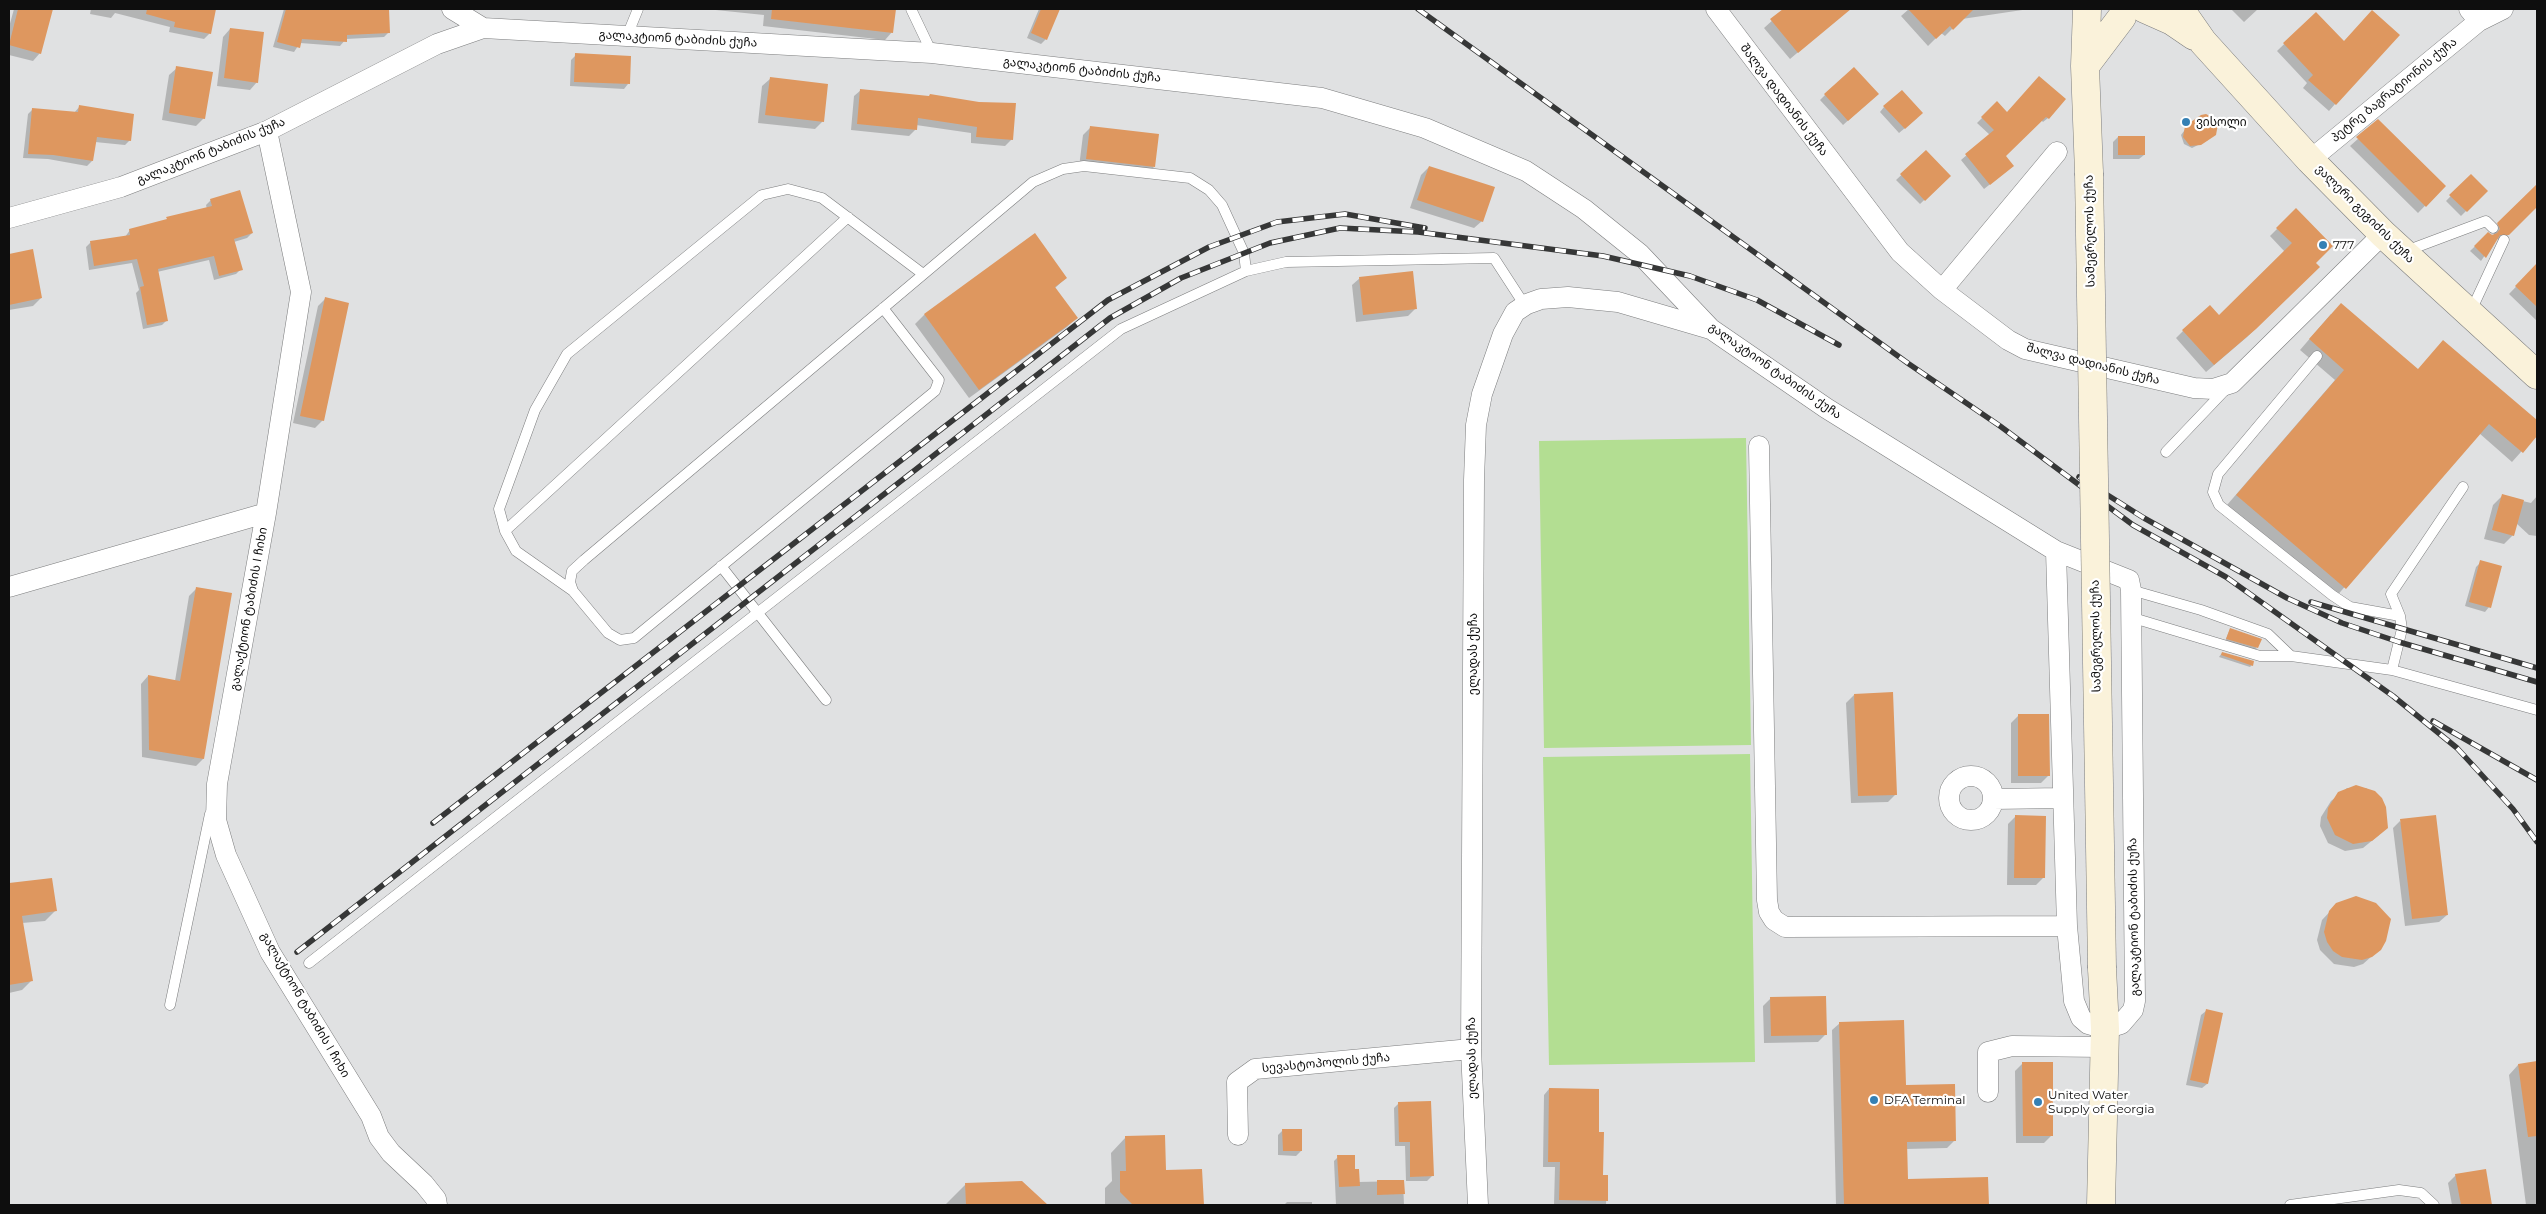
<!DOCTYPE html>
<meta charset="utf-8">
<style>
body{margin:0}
#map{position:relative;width:2546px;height:1214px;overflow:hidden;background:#e0e1e2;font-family:Montserrat,sans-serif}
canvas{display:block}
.frame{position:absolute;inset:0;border:10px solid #0e0e0e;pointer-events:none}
</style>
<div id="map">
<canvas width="2546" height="1214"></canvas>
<div class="frame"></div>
</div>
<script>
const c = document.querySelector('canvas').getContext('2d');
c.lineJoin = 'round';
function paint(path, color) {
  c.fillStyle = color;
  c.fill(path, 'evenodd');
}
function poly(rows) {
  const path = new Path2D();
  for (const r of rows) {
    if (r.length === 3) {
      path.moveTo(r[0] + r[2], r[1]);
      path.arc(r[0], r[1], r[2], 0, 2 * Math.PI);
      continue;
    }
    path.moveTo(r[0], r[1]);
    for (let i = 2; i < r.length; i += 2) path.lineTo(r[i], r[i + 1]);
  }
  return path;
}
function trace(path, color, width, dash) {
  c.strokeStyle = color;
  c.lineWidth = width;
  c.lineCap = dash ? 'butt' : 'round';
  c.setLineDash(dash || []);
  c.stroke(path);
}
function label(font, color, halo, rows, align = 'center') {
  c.font = font + ' Montserrat,"Noto Sans Georgian",sans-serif';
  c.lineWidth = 4.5;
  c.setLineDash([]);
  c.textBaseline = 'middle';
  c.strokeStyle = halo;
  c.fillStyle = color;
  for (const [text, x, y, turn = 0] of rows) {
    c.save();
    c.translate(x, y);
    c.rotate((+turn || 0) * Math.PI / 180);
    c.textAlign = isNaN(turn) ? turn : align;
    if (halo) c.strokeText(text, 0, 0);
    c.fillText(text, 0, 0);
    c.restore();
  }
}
paint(poly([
 [1746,438,1751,745,1544,748,1539,441],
 [1750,754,1755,1062,1549,1065,1543,757]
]), '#b3de92');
paint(poly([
 [14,9,52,9,40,53,33,61,9,55,9,27],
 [91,9,215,9,210,33,204,39,169,32,170,27,115,13,111,18,90,14],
 [284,9,306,9,317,12,319,9,348,9,348,11,389,32,384,37,346,39,340,46,300,43,294,52,273,47],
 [706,9,895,9,892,32,885,40,763,26,764,15],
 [1039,9,1059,9,1046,39,1041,44,1027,38],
 [1785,9,1835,9,1841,16,1790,59,1764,28],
 [1909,9,1934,9,1938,13,1942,9,2029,9,1962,19,1945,36,1941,33,1928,46,1901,16],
 [2231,9,2258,9,2244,22],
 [2316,13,2344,42,2335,104,2329,111,2303,88,2307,83,2277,51],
 [230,29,257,82,250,90,217,86,223,37],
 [576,55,628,84,624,89,570,86,571,60],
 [177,68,204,118,196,126,162,120,169,75],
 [2039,77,2048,118,2043,122,2041,120,2005,156,2008,170,1984,189,1961,160,1990,135,1977,123,1997,103,2007,113],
 [770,79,823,121,815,129,758,123,762,86],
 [861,90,928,97,1012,139,1005,146,971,143,971,133,916,125,916,129,909,136,851,130,854,96],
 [1825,95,1872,99,1843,125,1820,100],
 [80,106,130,140,125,145,95,142,92,161,87,166,48,159,23,158,28,114,33,109,74,113],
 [1884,107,1917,118,1899,133,1880,112],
 [2378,121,2444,186,2418,213,2350,146],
 [1091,127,1154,167,1147,174,1079,167,1083,135],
 [2187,127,2208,140,2192,148,2184,144,2181,135],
 [2118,137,2144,155,2139,159,2113,159,2113,142],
 [1926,152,1949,176,1920,204,1896,180],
 [1429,167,1482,221,1474,228,1410,208,1421,175],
 [2471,175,2486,191,2461,216,2446,201],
 [2537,185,2537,206,2503,240,2496,239,2481,261,2470,251,2488,234,2494,235,2493,229],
 [211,200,252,233,247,238,234,242,241,269,236,274,214,280,209,260,157,272,167,320,162,325,143,329,136,293,139,290,132,263,89,270,86,247,91,242,125,237,130,230,207,209,206,205],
 [2296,210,2314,263,2318,267,2247,337,2206,372,2176,338,2183,331,2219,317,2285,252,2270,236],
 [1034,235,1066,278,1055,288,1076,318,1067,327,969,398,915,324,924,315],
 [32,250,41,298,33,306,9,310,9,255],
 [2535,267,2537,270,2537,321,2509,294],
 [1360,278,1415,309,1408,316,1356,322,1352,285],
 [325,299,323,420,315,428,293,423,318,306],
 [2331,314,2418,370,2443,342,2537,422,2537,434,2512,462,2479,433,2335,598,2227,505,2335,380,2300,350],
 [2502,496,2531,503,2537,496,2537,536,2529,535,2516,523,2513,535,2504,544,2484,539,2493,505],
 [2481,562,2489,607,2485,612,2465,606,2476,567],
 [197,588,203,759,196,766,142,757,141,684,148,676,175,681,189,596],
 [2230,629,2257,648,2255,650,2225,641],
 [2222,653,2252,665,2250,667,2219,657],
 [1854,695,1896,794,1888,802,1851,803,1846,703],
 [2019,715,2049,775,2041,783,2011,783,2011,723],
 [2347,788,2366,788,2381,799,2379,835,2363,848,2345,851,2328,843,2320,826,2321,817,2331,801],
 [2016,816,2043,878,2036,885,2007,885,2008,824],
 [2400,821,2447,915,2439,922,2405,926,2393,828],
 [51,879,55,911,45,921,22,923,32,980,22,990,9,993,9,884],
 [2337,904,2380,949,2363,964,2354,967,2334,964,2320,950,2317,940,2322,920],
 [1771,998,1826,1034,1818,1042,1764,1043,1763,1006],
 [2206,1011,2207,1084,2202,1088,2186,1085,2201,1015],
 [1840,1023,1905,1086,1954,1141,1947,1148,1906,1149,1907,1180,1987,1179,1988,1205,1836,1205,1832,1030],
 [2023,1063,2052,1135,2044,1143,2016,1143,2015,1071],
 [2537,1063,2537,1205,2526,1205,2509,1075,2518,1065],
 [1549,1089,1597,1133,1601,1177,1607,1177,1606,1205,1554,1205,1555,1167,1543,1167,1544,1095],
 [1399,1103,1432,1176,1427,1181,1406,1181,1405,1146,1395,1146,1394,1108],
 [1283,1130,1301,1151,1296,1156,1278,1155,1278,1135],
 [1126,1137,1165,1171,1201,1170,1203,1205,1105,1205,1105,1188,1112,1181,1111,1153],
 [1338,1157,1354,1170,1358,1182,1403,1181,1404,1205,1336,1205,1334,1161],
 [2485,1170,2491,1205,2452,1205,2448,1183,2456,1175],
 [1021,1182,1046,1205,945,1205,966,1184],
 [1287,1202,1312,1202,1312,1205,1284,1205]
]), '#0003');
paint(poly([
 [18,9,53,9,41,54,9,45],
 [147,9,216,9,211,34,174,27,175,22,146,14],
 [286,9,389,9,390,33,347,35,347,42,302,39,300,48,277,42],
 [772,9,896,9,893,33,771,19],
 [1041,9,1060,9,1047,40,1031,33],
 [1783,9,1851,9,1798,53,1770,19],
 [1908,9,1974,9,1953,30,1950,26,1936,39],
 [2372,10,2400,35,2336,105,2308,80,2313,75,2283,43,2316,12,2344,41],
 [230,28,264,32,258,83,224,78],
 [575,53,631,56,630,84,574,82],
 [176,66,213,72,205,119,169,113],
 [1854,67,1879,94,1848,121,1824,94],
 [2039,76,2066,99,2049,119,2046,117,2006,156,2014,166,1990,185,1965,154,1994,130,1981,117,1997,101,2007,112],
 [770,77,828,84,824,122,765,115],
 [860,89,929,96,930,94,979,102,1016,103,1013,140,976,137,977,127,918,118,917,130,857,124],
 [1902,90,1923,113,1905,129,1883,106],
 [79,105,134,114,131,141,97,137,93,161,53,155,28,154,32,108,78,112],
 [2206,114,2216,119,2218,124,2216,135,2201,145,2190,146,2183,137,2185,126,2201,115],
 [2378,119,2446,186,2426,207,2356,137],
 [1090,126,1159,134,1155,167,1086,159],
 [2118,136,2145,136,2145,155,2118,155],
 [1926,150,1951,176,1925,201,1900,174],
 [1429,166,1495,187,1483,222,1417,200],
 [2471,174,2488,191,2467,212,2449,195],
 [2537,184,2537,207,2509,235,2500,235,2486,258,2474,246,2488,232,2492,235,2497,233,2500,229,2497,223],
 [240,190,253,233,234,239,243,270,219,276,214,256,158,269,168,321,147,325,140,287,144,286,137,259,94,266,90,241,130,235,129,229,167,219,166,217,212,206,210,199],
 [2296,208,2333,246,2316,263,2320,267,2256,329,2214,365,2182,330,2210,305,2219,315,2292,243,2276,228],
 [1035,233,1067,278,1055,287,1078,318,979,390,924,314],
 [33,249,42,298,9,305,9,254],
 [2537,263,2537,307,2515,286],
 [1413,271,1417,309,1363,315,1359,277],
 [325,297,349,303,324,421,300,416],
 [2341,303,2418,369,2443,340,2537,420,2537,436,2523,453,2489,424,2346,589,2236,495,2344,370,2309,339],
 [2502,494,2524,500,2514,536,2492,530],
 [2480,560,2502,566,2491,608,2469,602],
 [196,587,232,593,204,759,149,750,148,675,180,681],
 [2230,628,2262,639,2258,648,2226,639],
 [2222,652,2254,661,2253,666,2221,655],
 [1893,692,1897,795,1858,796,1854,694],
 [2018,714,2049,714,2050,776,2018,776],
 [2356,785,2375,791,2382,798,2386,807,2388,828,2372,841,2353,844,2335,835,2327,818,2328,808,2338,792],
 [2015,815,2046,816,2045,878,2014,878],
 [2436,815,2448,915,2412,919,2400,819],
 [52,878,57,911,22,916,33,981,9,985,9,883],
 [2356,896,2376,903,2391,919,2386,941,2381,950,2372,957,2362,960,2342,957,2333,951,2327,942,2324,932,2329,911,2336,903],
 [1826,996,1827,1035,1771,1036,1770,997],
 [2206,1009,2223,1013,2208,1084,2190,1080],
 [1904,1020,1906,1085,1955,1084,1956,1141,1907,1142,1908,1179,1988,1177,1989,1205,1844,1205,1839,1022],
 [2537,1061,2537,1136,2528,1137,2518,1064],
 [2022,1062,2053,1062,2053,1136,2023,1136],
 [1549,1088,1599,1089,1599,1132,1604,1132,1603,1175,1608,1175,1608,1201,1559,1200,1560,1162,1548,1162],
 [1431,1101,1434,1176,1410,1177,1410,1142,1399,1142,1398,1102],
 [1282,1129,1302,1129,1302,1151,1283,1151],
 [1165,1135,1166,1170,1202,1169,1204,1205,1133,1205,1120,1192,1120,1171,1126,1171,1125,1136],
 [1337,1155,1355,1155,1355,1169,1359,1169,1360,1186,1339,1187],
 [2486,1169,2492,1205,2461,1205,2455,1174],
 [1377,1180,1404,1180,1405,1194,1377,1195],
 [1022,1181,1048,1205,966,1205,965,1183]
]), '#de975f');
const lane = poly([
 [911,9,932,53],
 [627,36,638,9],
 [2406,251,2486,221,2493,228],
 [883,308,939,380,935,391,634,638,620,640,608,633,573,591,570,582,572,571,584,560,1033,182,1063,169,1084,166,1190,178,1209,190,1222,205,1244,253,1246,271],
 [2471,311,2504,240],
 [2317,356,2218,474,2213,492,2219,505,2332,595,2350,607,2400,616],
 [2166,452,2226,389],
 [505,531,848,217],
 [721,566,826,700],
 [2131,590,2201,610,2268,634,2291,656],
 [573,591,516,551,505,531,499,509,535,410,567,354,762,195,788,189,822,198,923,274],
 [2130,617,2260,656,2291,656,2392,670,2537,710],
 [2392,670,2402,629,2400,616,2391,594,2463,487],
 [309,963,1121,329,1246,271,1286,262,1494,258,1520,298,1527,304],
 [170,1005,210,814],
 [2290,1205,2399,1190,2421,1193,2434,1205]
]);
const street = poly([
 [452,9,483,28],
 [1716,9,1900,252,1942,290,2008,340,2025,349,2194,388,2213,389,2232,383,2383,234],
 [2479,21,2503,9],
 [267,131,301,292,266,513,217,784,216,820,226,855,270,952,371,1116,379,1137,391,1153,424,1184,436,1199,437,1205],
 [2310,160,2479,21,2469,9],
 [9,218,121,187,267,131,437,44,483,28,932,53,1322,98,1425,128,1526,171,1584,209,1640,254,1711,329,1826,408,2056,551,2129,580,2131,590,2135,1001,2133,1010,2121,1024,2105,1029,2088,1024,2081,1018,2074,1001,2067,926,2056,551],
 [1942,290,2057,152],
 [1759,446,1767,900,1769,912,1774,920,1785,927,2067,926],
 [9,587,266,513],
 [1971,798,22],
 [1993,799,2062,798],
 [1988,1092,1988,1052,2012,1046,2104,1047],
 [1238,1135,1237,1082,1255,1069,1471,1049],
 [1478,1205,1471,1049,1474,480,1476,425,1482,394,1503,334,1515,312,1527,304,1541,299,1568,297,1618,302,1710,329]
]);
const secondary = poly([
 [2087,9,2085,66,2089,173],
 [2145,9,2172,21,2194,36],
 [2180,9,2203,42,2310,160,2383,234,2537,375],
 [2085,66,2122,17],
 [2101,1205,2105,1029,2102,968]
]);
trace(lane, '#7c7d7e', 11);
trace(street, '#7c7d7e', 21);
trace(secondary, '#7c7d7e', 29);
trace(lane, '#fff', 10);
trace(street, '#fff', 20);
trace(secondary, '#faf2da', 28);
const rail = poly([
 [1418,9,1909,364,2000,426,2133,525,2226,577,2393,696,2457,748,2513,809,2537,842],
 [2079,477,2144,518,2287,598,2342,623,2399,642,2537,682],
 [2311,602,2537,668],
 [2433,721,2537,780],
 [433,823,1108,300,1209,247,1277,222,1345,214,1425,228],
 [297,952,1110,318,1181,278,1270,243,1340,228,1418,232,1603,256,1690,276,1757,300,1839,345]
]);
trace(rail, '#363737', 5.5);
trace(rail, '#fff', 4, [11]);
const secondaryBridge = poly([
 [2089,173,2102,968]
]);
trace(secondaryBridge, '#7c7d7e', 29, []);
trace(secondaryBridge, '#faf2da', 28);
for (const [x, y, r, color] of [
 [2186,122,5,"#3580b4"],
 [2323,245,5,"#3580b4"],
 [1874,1100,5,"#3580b4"],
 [2038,1102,5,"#3580b4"]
]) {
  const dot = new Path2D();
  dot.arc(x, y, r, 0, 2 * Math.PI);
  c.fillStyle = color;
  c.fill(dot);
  trace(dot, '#fff', 2);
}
label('12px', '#0e0e0e', '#fff', [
 ["გალაკტიონ ტაბიძის ქუჩა",678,39,3],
 ["გალაკტიონ ტაბიძის ქუჩა",1082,70,6],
 ["პეტრე ბაგრატიონის ქუჩა",2394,90,-39],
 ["შალვა დადიანის ქუჩა",1784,100,53],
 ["გალაკტიონ ტაბიძის ქუჩა",211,151,-22],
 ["ვალერი გეგიძის ქუჩა",2365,214,45],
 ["სამეგრელოს ქუჩა",2090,231,-91],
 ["შალვა დადიანის ქუჩა",2093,364,14],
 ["გალაკტიონ ტაბიძის ქუჩა",1775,371,35],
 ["გალაქტიონ ტაბიძის I ჩიხი",249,609,-80],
 ["სამეგრელოს ქუჩა",2096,636,-91],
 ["ელადას ქუჩა",1473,654,-90],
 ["გალაკტიონ ტაბიძის ქუჩა",2134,917,-91],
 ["გალაქტიონ ტაბიძის I ჩიხი",305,1005,60],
 ["ელადას ქუჩა",1472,1058,-91],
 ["სევასტოპოლის ქუჩა",1326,1063,-5]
]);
label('12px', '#0e0e0e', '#fff', [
 ["ვისოლი",2196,122],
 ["777",2333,245],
 ["United Water",2048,1095],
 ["Supply of Georgia",2048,1109],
 ["DFA Terminal",1884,1100]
], 'left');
</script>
